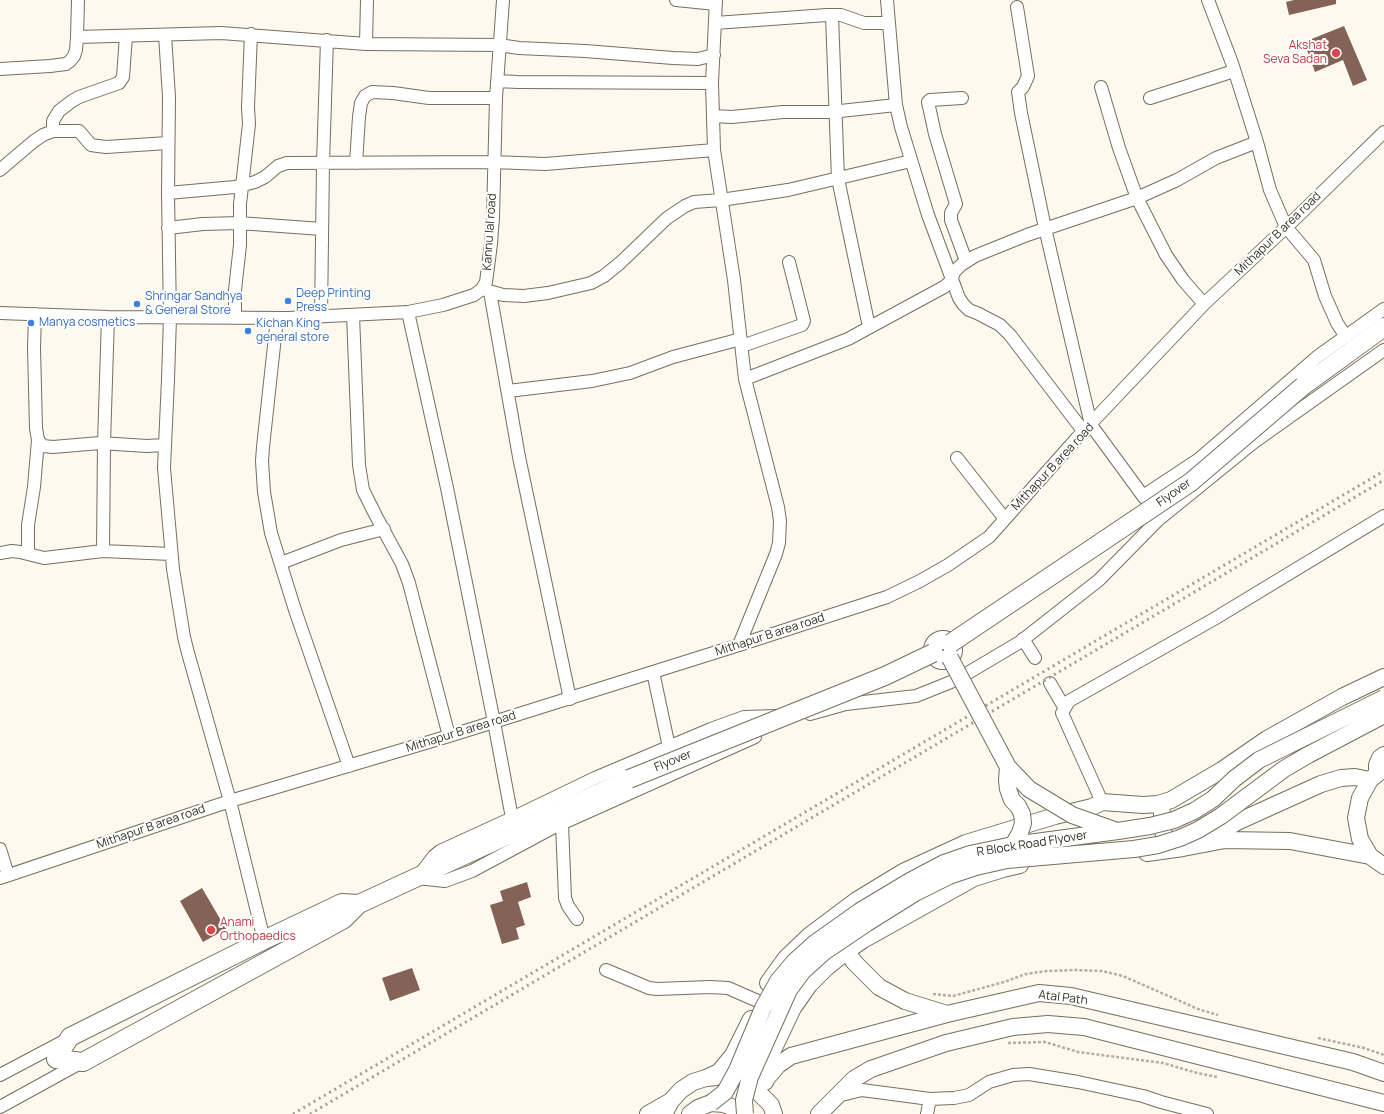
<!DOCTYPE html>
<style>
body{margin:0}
canvas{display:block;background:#fef9ee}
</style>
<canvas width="1384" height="1114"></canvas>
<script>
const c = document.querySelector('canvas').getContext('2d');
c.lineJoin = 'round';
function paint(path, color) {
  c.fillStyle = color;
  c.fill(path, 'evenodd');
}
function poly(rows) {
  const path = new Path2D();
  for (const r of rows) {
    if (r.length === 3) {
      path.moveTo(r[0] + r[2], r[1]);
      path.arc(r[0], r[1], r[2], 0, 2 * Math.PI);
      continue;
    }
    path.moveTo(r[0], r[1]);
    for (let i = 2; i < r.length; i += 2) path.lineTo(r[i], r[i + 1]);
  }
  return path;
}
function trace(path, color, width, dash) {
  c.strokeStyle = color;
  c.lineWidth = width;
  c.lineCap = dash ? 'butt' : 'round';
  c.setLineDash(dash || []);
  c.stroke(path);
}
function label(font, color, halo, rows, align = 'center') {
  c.font = font + ' Manrope,sans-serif';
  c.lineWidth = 4;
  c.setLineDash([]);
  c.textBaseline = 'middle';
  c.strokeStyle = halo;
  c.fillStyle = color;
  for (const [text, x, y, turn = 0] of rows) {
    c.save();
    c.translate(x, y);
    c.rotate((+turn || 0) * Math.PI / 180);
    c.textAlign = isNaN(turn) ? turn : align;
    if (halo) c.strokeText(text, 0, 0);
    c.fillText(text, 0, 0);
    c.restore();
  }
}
paint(poly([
 [1294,0,1336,0,1336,4,1289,15,1286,2],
 [1344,26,1367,80,1353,86,1343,60,1315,72,1304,42],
 [527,882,531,897,518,902,525,925,516,928,519,939,502,944,490,905,503,901,500,891],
 [202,888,226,929,203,942,180,901],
 [412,968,420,990,390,1001,382,978]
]), '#846256');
const minor = poly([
 [676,0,716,4],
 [716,0,712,83,714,150,734,280,745,379,778,507,780,521,779,543,776,554,739,645],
 [887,0,896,105,901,127,928,215,959,298,963,304,969,310,977,313,1000,325,1010,335,1084,432],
 [1208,0,1232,63,1257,142,1270,190,1286,227,1314,260,1325,296,1337,323,1346,337],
 [1017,7,1028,76,1023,87,1018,92,1021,113,1045,228,1091,425,1143,496,1158,513],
 [832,15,838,179,869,327],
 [715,23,827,15,841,15,864,23,889,23],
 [165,35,169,97,168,193,170,318,168,379,164,468,173,569,184,637,188,653,230,801,264,940],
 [77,37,221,33,366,44,499,45,519,48,585,51,673,58,698,59,714,55],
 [366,44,367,0],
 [0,69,50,66,66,64,70,61,74,56,76,50,77,37,78,0],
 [497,81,518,82,712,83],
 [1101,87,1119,148,1137,198,1166,255,1183,280,1204,304],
 [962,98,930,100,928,102,935,134,956,204,951,213,951,220,966,261],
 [1150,98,1234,71],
 [713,116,732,117,783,112,831,112,896,105],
 [53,131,53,121,59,111,72,101,79,97,119,83,123,77,126,36],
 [356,163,359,117,361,103,365,96,372,92,393,93,429,98,496,98],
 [0,170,34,141,43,135,53,131,79,131,91,145,98,146,106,147,168,143],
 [168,193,235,187,255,182,265,177,278,166,287,163,493,162,545,164,714,150],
 [168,228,203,224,239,223,322,229],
 [482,289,503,295,524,296,548,293,591,283,604,276,620,263,667,218,685,206,694,202,721,200,788,190,911,161],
 [490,292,519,457,570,699],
 [408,312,447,488,494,722,512,818],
 [0,313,108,317,288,318,408,312,443,305,474,295,482,289,486,282,491,244,493,217,496,98,503,0],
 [35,314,34,348,36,428,38,440,43,446,53,447,100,443,147,446,164,445],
 [353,315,359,465,363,490,376,516,402,564,409,583,449,736],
 [321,316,323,163,327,40],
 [235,318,235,290,240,245,240,204,249,124,248,107,251,34],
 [277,318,263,447,262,461,264,492,271,533,295,610,349,766],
 [742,346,802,325,804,321,789,262],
 [745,379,848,339,944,287,951,281,954,272,961,265,975,256,1027,235,1137,198,1177,180,1216,158,1257,142],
 [508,391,592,381,630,373,673,357,741,339],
 [957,458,1005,519],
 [1143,496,1199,459,1317,357,1384,309],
 [103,551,104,443,108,317],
 [0,553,12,551,20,552,44,558,103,551,171,554],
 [28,554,28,525,34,487,38,440],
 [281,563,341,540,384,529],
 [1023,639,1035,658],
 [653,672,669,747],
 [1050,683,1064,707],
 [810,714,846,704,916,696,956,680,1020,642,1099,580,1158,520,1254,442,1384,350],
 [1102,802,1062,713,1069,701,1214,619,1384,516],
 [562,824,565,898,568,906,577,919],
 [0,849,8,875],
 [420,874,434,856,440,851,512,818,595,778,711,729,744,717,776,716],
 [0,878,230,801,449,736,739,645,887,597,920,581,948,565,989,537,1077,438,1204,304,1298,216,1384,132],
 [417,878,445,881,472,871,554,827,755,737],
 [606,970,649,988,657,989,710,987,728,988,760,1002],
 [0,1075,68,1039],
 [837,1096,862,1090,930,1099,954,1098,969,1095,989,1082,1013,1075,1029,1074,1078,1082,1143,1096,1161,1102,1207,1114],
 [0,1107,82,1062],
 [927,1114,930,1099]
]);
const major = poly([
 [1384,769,1377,774,1370,780,1360,798,1356,818,1360,839,1370,856,1384,866],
 [1377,774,1377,765,1380,758,1384,755],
 [1161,803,1165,850],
 [1208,840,1237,822,1321,784,1341,778,1355,777,1370,780],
 [1147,853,1183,848,1225,840,1290,841,1370,856],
 [847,951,854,962,879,987,905,1001,947,1014],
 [768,983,786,958,809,936,857,900,903,872,966,843,1055,816,1092,807,1102,802,1143,805,1158,804,1171,800,1222,770,1267,739,1342,697,1384,677],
 [706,1078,719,1072,733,1055,751,1019],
 [765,1082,767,1078,778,1065,791,1056,947,1014,1039,993,1071,996,1353,1062,1384,1073],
 [747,1083,755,1088,759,1093,771,1105,774,1114],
 [755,1088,793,1008,809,985,826,968,847,951,863,940,974,878,1003,869,1020,865],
 [648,1114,671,1101],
 [664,1114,671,1101,681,1090,693,1082,706,1078,717,1077],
 [690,1114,698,1108,711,1103,724,1104,736,1109,742,1114],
 [819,1114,854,1079,871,1069,946,1043,1013,1027,1048,1024,1084,1027,1384,1103]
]);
const highway = poly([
 [1303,386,1384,327],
 [943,650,10],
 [359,904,342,903,264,940,70,1037,56,1059,83,1062,344,919,359,904,629,779]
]);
trace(minor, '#766f5f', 14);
trace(major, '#766f5f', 18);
trace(highway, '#766f5f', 20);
trace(poly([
 [933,994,953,996,1004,982,1026,974,1047,971,1075,970,1102,971,1123,976,1198,1009,1218,1015],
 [1318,1038,1364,1048,1384,1055],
 [1008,1043,1045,1042,1078,1052,1163,1063,1197,1073,1217,1077]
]), '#b2aea5', 2.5, [3, 2]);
trace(minor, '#fff', 12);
trace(major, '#fff', 16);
trace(highway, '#fff', 18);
trace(poly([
 [293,1114,1384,471],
 [310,1114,1384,480]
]), '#a29e94', 3, [2, 4]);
const majorBridge = poly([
 [950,658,1008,767,1029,789,1072,815,1117,831],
 [1008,767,1007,780,1008,789,1012,800,1018,806,1022,814,1023,823,1020,833,1013,845],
 [711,1103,725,1092,737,1070,763,1008,778,981,794,962,815,943,860,911,910,881,944,863,970,854,1013,845,1118,831,1150,826,1174,820,1194,811,1213,799,1234,779,1259,760,1384,698],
 [745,1114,744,1100,750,1077,789,990,803,971,824,952,867,923,915,893,949,876,976,867,1007,860,1134,849,1158,845,1180,838,1198,830,1221,816,1284,769,1308,755,1384,715]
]);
const highwayBridge = poly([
 [951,643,1191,482,1303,386],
 [629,779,885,676,933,653]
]);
trace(majorBridge, '#766f5f', 18, []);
trace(highwayBridge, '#766f5f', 20, []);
trace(majorBridge, '#fff', 16);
trace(highwayBridge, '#fff', 18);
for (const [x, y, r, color] of [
 [1336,53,5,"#e0444e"],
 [288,301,4,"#3f7fe0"],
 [137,304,4,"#3f7fe0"],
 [31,323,4,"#3f7fe0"],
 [248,331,4,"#3f7fe0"],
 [211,930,5,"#e0444e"]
]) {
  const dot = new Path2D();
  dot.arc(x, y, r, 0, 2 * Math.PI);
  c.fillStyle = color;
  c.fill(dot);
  trace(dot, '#fff', 1.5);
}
label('12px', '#be3a42', '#fff', [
 ["Akshat",1327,46],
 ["Seva Sadan",1327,60],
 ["Anami",220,923,"left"],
 ["Orthopaedics",220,937,"left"]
], 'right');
label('12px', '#322f28', '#fff', [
 ["Kannu lal road",490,232,-86],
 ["Mithapur B area road",1278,234,-44],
 ["Mithapur B area road",1053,467,-47],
 ["Flyover",1174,493,-35],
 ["Mithapur B area road",770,635,-18],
 ["Mithapur B area road",461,732,-17],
 ["Flyover",673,761,-22],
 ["Mithapur B area road",151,827,-19],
 ["R Block Road Flyover",1032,844,-9],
 ["Atal Path",1063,998,7]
]);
label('12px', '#366cbe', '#fff', [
 ["Deep Printing",296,294],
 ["Press",296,308],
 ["Shringar Sandhya",145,297],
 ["& General Store",145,311],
 ["Manya cosmetics",39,323],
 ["Kichan King",256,324],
 ["general store",256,338]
], 'left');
</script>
